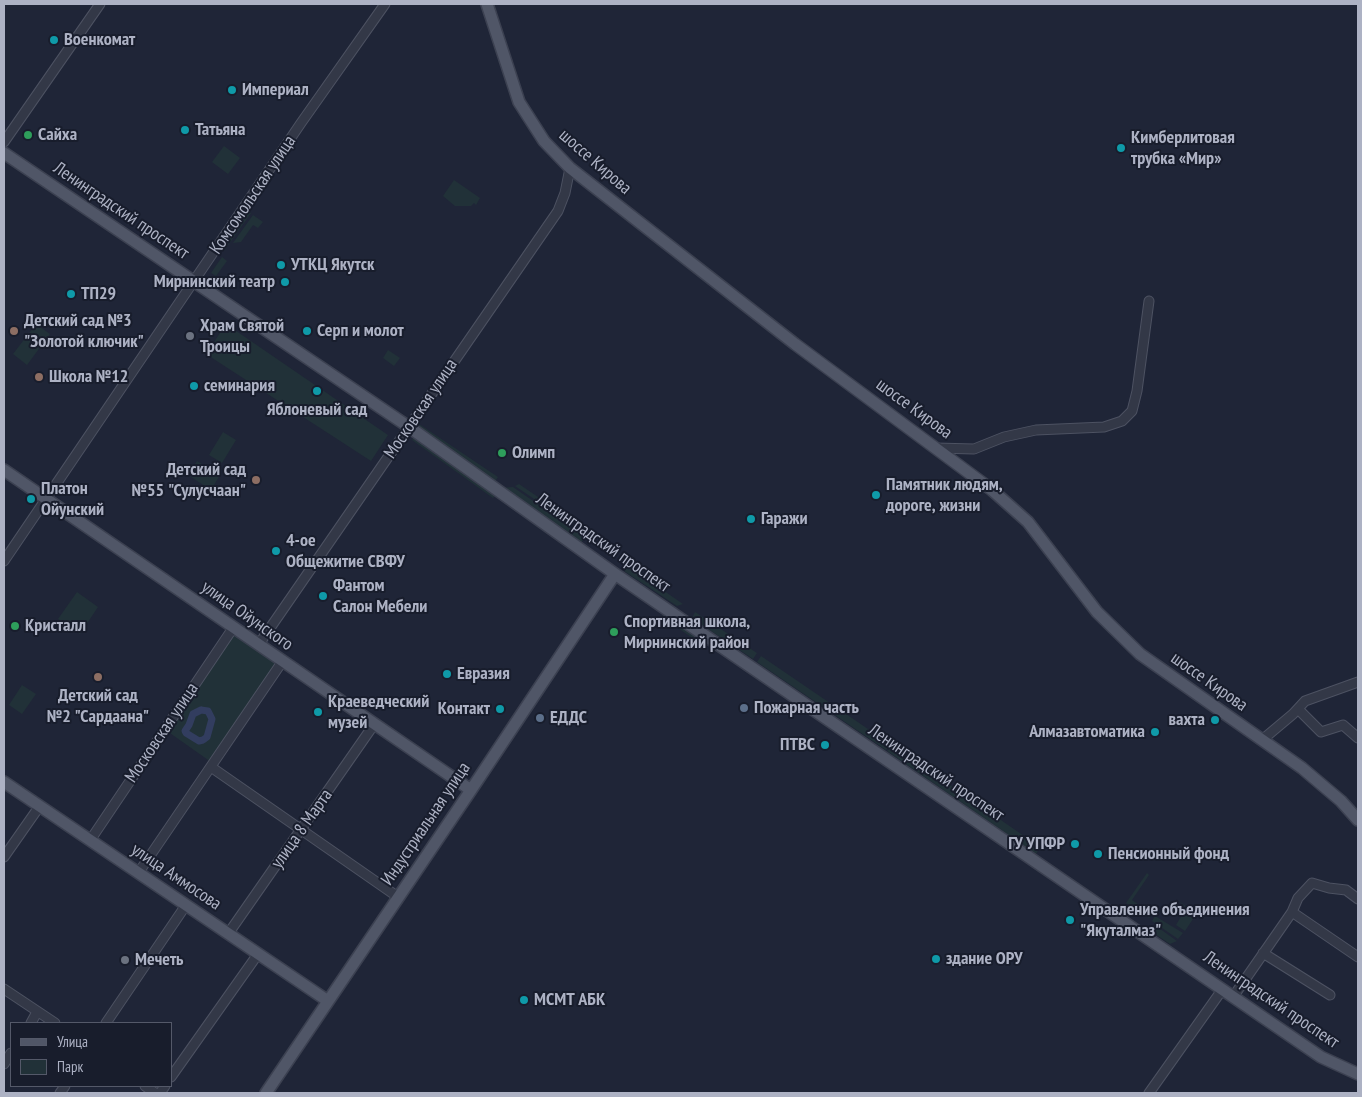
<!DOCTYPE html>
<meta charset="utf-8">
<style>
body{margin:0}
#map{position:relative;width:1362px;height:1097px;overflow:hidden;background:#1f2537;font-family:"PT Sans Narrow",sans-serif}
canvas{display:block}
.frame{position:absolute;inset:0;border:5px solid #adb2c4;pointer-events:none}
.legend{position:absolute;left:10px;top:1022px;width:162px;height:65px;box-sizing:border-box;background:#181d2c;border:1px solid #545969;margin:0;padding:6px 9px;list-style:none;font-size:15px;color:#adb2c4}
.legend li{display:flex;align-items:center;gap:10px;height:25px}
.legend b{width:25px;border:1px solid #545969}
</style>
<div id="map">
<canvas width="1362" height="1097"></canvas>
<div class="frame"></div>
<ul class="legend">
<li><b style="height:6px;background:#505667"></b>Улица</li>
<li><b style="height:14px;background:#213138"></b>Парк</li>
</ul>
</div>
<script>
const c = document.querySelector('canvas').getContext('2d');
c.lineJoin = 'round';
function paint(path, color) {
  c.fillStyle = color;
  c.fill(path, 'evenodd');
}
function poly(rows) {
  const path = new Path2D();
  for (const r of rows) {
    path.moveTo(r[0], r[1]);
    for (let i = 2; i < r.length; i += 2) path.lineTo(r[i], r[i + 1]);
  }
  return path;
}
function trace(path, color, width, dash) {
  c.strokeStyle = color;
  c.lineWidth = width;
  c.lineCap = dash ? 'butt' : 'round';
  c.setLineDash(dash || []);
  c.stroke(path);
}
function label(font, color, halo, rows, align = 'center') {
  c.font = font + ' "PT Sans Narrow",sans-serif';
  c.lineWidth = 4;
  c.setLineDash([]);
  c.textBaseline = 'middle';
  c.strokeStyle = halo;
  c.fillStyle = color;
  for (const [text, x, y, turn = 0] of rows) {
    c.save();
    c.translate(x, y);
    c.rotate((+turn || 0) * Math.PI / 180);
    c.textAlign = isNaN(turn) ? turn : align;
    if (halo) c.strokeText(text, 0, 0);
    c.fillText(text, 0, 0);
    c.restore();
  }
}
paint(poly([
 [224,146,240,158,228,174,212,162],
 [454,180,480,198,476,205,474,203,471,206,455,206,443,196],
 [248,212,251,213,224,251,222,249],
 [253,215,263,222,258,228,253,225,241,242,233,243],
 [222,257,227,261,216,276,211,273],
 [36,324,50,334,27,365,13,354],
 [226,324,388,435,371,461,206,354],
 [388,350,400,358,394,366,383,358],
 [419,424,498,477,494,483,420,431],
 [223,432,236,440,222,463,209,455],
 [414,437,496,495,493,498,412,440],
 [197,461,220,475,211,490,188,475],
 [519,484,589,532,587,535,515,486],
 [513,487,585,537,581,543,500,488],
 [628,566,683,604,677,606,624,571],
 [77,592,98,607,80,634,58,619],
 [695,612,757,653,753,659,696,621,693,616],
 [667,614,702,638,701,644,661,616],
 [233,634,278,665,211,762,167,731],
 [761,656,890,744,886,750,757,662],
 [22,685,36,694,22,714,9,705],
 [892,745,1040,847,1036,854,887,751],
 [1147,873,1149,875,1132,900,1152,914,1149,918,1126,903],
 [1179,901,1194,912,1195,916,1185,931,1176,925,1186,908],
 [1155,916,1183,933,1178,939,1152,921],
 [1156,926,1177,941,1170,944,1155,934]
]), '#213138');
trace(poly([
 [201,710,208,711,212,719,207,737,203,740,199,741,186,733,185,731,189,725,193,714,201,710]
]), '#323d5f', 7);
const minor = poly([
 [4,142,100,4],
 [936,448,974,449,1004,437,1036,430,1104,427,1122,421,1132,411,1137,391,1149,301],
 [4,561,301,123,385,4],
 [259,644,558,211,565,193,570,168],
 [1298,709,1321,732,1343,725,1358,738],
 [1262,740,1293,714,1305,701,1358,682],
 [211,767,398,897],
 [91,839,233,628],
 [4,857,39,807],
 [139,872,282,662],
 [1292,912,1358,957],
 [228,934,375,723],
 [1263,953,1330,995],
 [4,989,55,1023],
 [1233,997,1292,912,1298,898,1312,883,1329,888,1346,890,1358,899],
 [31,1023,37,1012],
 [106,1023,186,905],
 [4,1064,11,1053],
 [171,1077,258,954],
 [145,1086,155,1093],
 [60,1093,65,1086],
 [160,1093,165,1086],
 [1149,1093,1222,990]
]);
const major = poly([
 [487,4,519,102,544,141,570,168,795,344,992,490,1028,522,1097,612,1140,654,1302,768,1341,801,1358,820],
 [4,153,409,427,615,574,1321,1057,1358,1074],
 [4,470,471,790],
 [4,782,328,1001],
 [266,1093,471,790,615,574]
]);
trace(minor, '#4d5262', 11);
trace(major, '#3c4151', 14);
trace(minor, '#333847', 9);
trace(major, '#505667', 11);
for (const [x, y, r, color] of [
 [54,40,5,"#0f9aa8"],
 [232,90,5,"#0f9aa8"],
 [185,130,5,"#0f9aa8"],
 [28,135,5,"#2e9e5b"],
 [1121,148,5,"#0f9aa8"],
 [281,265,5,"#0f9aa8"],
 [285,282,5,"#0f9aa8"],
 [71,294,5,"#0f9aa8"],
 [14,331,5,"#8d6e63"],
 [307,331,5,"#0f9aa8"],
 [190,336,5,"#6b7280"],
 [39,377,5,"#8d6e63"],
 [194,386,5,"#0f9aa8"],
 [317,391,5,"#0f9aa8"],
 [502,453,5,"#2e9e5b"],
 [256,480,5,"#8d6e63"],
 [876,495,5,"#0f9aa8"],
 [31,499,5,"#0f9aa8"],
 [751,519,5,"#0f9aa8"],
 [276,551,5,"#0f9aa8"],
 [323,596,5,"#0f9aa8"],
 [15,626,5,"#2e9e5b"],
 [614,632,5,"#2e9e5b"],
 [447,674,5,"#0f9aa8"],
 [98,677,5,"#8d6e63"],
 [744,708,5,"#5c6f8a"],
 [500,709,5,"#0f9aa8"],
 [318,712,5,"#0f9aa8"],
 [540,718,5,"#5c6f8a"],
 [1215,720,5,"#0f9aa8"],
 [1155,732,5,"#0f9aa8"],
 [825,745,5,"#0f9aa8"],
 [1075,844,5,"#0f9aa8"],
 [1098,854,5,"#0f9aa8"],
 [1070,920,5,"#0f9aa8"],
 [936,959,5,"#0f9aa8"],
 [125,960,5,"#6b7280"],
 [524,1000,5,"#0f9aa8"]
]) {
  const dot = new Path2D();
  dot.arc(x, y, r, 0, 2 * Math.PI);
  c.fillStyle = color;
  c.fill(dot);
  trace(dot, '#181d2c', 2);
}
label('bold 18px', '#adb2c4', '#181d2c', [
 ["Военкомат",64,40],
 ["Империал",242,90],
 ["Татьяна",195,130],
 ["Сайха",38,135],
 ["Кимберлитовая",1131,138],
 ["трубка «Мир»",1131,159],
 ["УТКЦ Якутск",291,265],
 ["Мирнинский театр",275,282,"right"],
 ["ТП29",81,294],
 ["Детский сад №3",24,321],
 ["\"Золотой ключик\"",24,342],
 ["Храм Святой",200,326],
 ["Троицы",200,347],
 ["Серп и молот",317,331],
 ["Школа №12",49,377],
 ["семинария",204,386],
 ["Яблоневый сад",317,410,"center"],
 ["Олимп",512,453],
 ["Детский сад",246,470,"right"],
 ["№55 \"Сулусчаан\"",246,491,"right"],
 ["Памятник людям,",886,485],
 ["дороге, жизни",886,506],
 ["Платон",41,489],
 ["Ойунский",41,510],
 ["Гаражи",761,519],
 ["4-ое",286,541],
 ["Общежитие СВФУ",286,562],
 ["Фантом",333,586],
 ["Салон Мебели",333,607],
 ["Спортивная школа,",624,622],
 ["Мирнинский район",624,643],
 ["Кристалл",25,626],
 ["Евразия",457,674],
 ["Детский сад",98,696,"center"],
 ["№2 \"Сардаана\"",98,717,"center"],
 ["Краеведческий",328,702],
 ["музей",328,723],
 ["Пожарная часть",754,708],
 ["Контакт",490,709,"right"],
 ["ЕДДС",550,718],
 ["вахта",1205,720,"right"],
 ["Алмазавтоматика",1145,732,"right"],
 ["ПТВС",815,745,"right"],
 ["ГУ УПФР",1065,844,"right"],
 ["Пенсионный фонд",1108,854],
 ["Управление объединения",1080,910],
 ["\"Якуталмаз\"",1080,931],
 ["здание ОРУ",946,959],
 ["Мечеть",135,960],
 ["МСМТ АБК",534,1000]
], 'left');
label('18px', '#adb2c4', '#181d2c', [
 ["шоссе Кирова",595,162,41],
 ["Комсомольская улица",253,195,-56],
 ["Ленинградский проспект",121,211,34],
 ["Московская улица",421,409,-56],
 ["шоссе Кирова",914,409,36],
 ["Ленинградский проспект",603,543,35],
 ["улица Ойунского",247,616,35],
 ["шоссе Кирова",1209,682,35],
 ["Московская улица",162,733,-56],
 ["Ленинградский проспект",936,773,34],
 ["Индустриальная улица",426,824,-56],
 ["улица 8 Марта",302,829,-55],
 ["улица Аммосова",176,877,34],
 ["Ленинградский проспект",1271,1000,34]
]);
</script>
